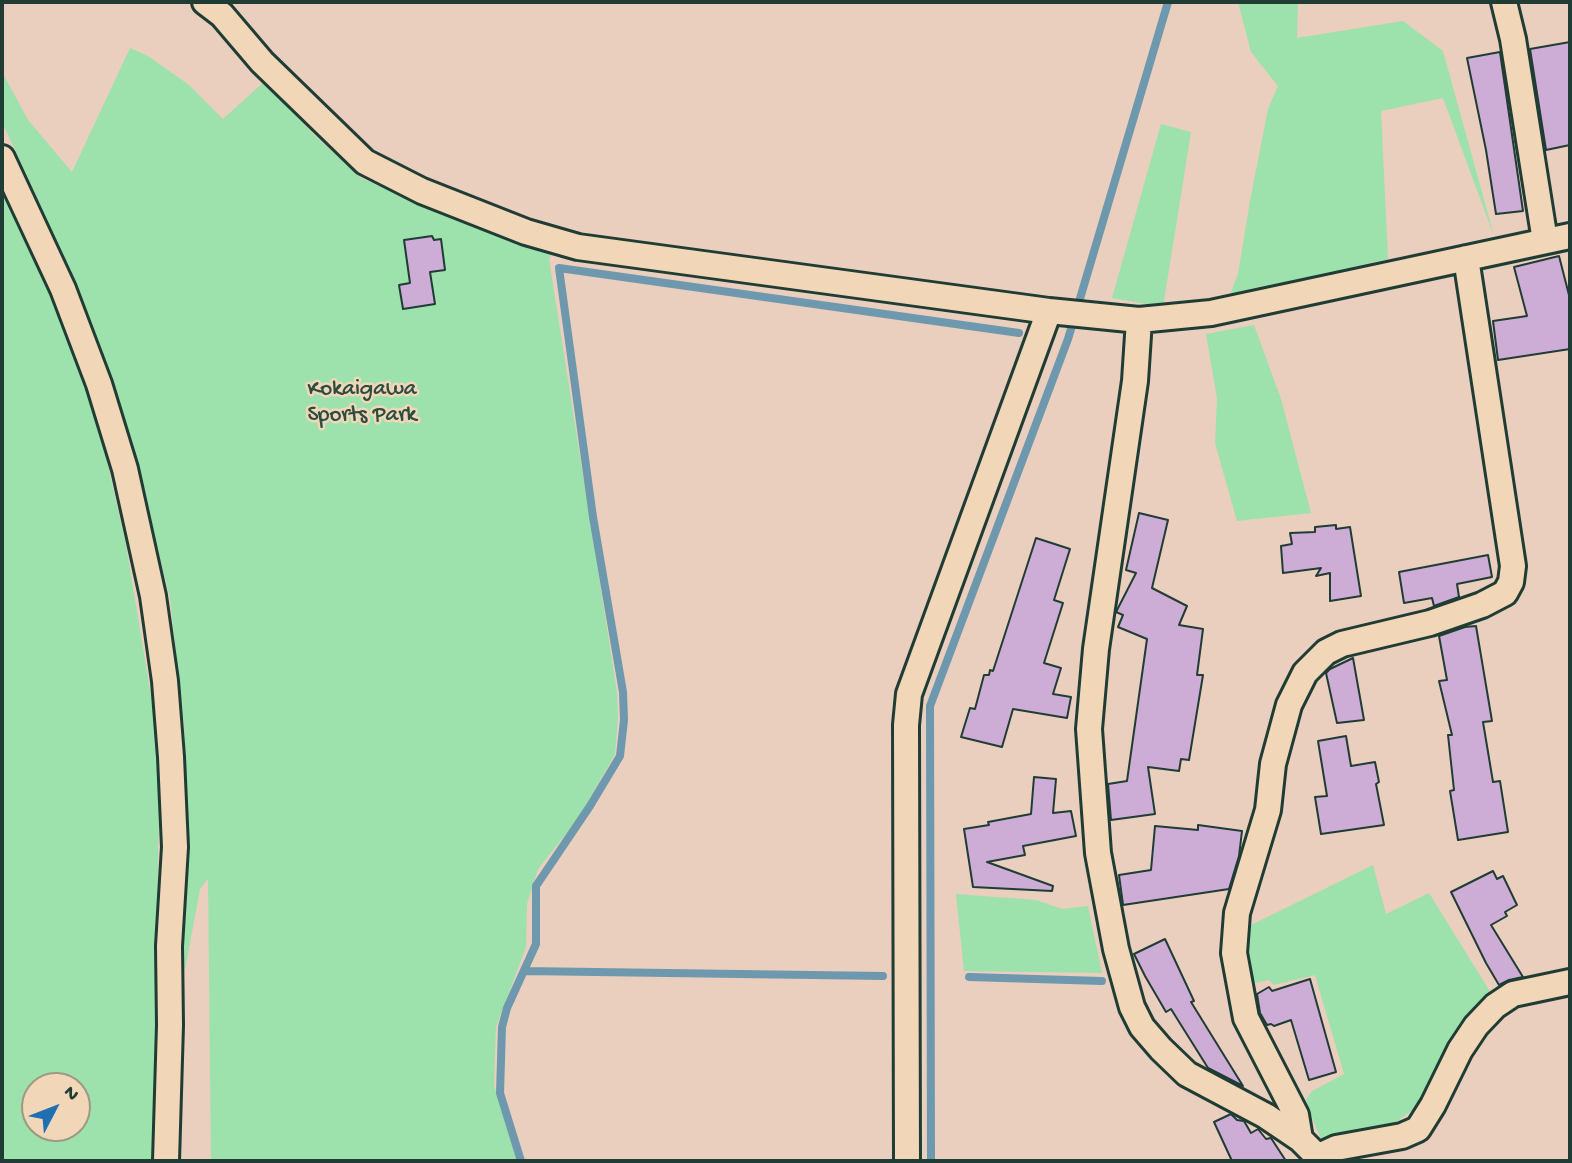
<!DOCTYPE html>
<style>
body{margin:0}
#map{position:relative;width:1572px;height:1163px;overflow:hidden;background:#eacebe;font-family:"Gochi Hand",sans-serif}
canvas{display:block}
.frame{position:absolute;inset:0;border:4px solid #1f3d34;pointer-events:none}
.north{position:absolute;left:21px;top:1072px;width:70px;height:70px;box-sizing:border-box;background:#f1d6b8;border:2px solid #9d9983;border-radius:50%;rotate:48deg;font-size:19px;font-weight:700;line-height:28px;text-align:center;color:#1f3d34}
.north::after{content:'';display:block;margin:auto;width:24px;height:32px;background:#1f6fb2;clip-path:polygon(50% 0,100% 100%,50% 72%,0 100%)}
</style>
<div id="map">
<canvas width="1572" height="1163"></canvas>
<div class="frame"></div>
<div class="north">N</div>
</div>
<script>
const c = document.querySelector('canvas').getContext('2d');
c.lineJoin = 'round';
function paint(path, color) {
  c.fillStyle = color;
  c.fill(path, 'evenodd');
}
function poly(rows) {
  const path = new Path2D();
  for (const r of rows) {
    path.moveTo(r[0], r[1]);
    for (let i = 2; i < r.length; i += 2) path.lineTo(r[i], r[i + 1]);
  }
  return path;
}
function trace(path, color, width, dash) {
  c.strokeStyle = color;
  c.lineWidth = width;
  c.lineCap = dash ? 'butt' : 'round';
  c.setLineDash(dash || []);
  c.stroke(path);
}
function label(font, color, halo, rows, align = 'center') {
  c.font = font + ' "Gochi Hand",sans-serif';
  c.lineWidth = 5;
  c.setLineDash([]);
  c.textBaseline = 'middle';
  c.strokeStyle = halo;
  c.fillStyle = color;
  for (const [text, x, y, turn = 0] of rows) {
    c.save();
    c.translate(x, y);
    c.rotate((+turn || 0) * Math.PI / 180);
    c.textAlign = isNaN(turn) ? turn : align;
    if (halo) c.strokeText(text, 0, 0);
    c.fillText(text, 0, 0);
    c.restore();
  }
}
paint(poly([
 [1238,2,1298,2,1297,38,1403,21,1443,51,1494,236,1443,98,1381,111,1388,259,1228,300,1238,274,1250,201,1268,109,1278,86,1251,52],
 [130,48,148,56,189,85,223,119,265,81,314,135,361,178,419,203,552,254,549,259,617,692,618,718,615,754,580,816,538,869,527,904,526,947,496,1027,494,1085,517,1161,211,1161,208,879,200,889,185,970,181,961,187,792,184,725,170,599,133,445,115,388,65,259,2,122,2,72,28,120,72,172],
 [1161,124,1191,132,1163,307,1112,298],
 [2,190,73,346,101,435,126,545,160,751,153,1161,2,1161],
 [35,1086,77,1086,77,1128,35,1128],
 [1254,325,1281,399,1311,513,1237,521,1215,443,1217,398,1206,334],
 [1373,865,1386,914,1429,893,1494,998,1414,1109,1389,1127,1321,1139,1305,1101,1312,1091,1344,1074,1315,975,1274,985,1269,980,1254,983,1241,930],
 [956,894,1036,900,1062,909,1088,906,1102,973,964,971]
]), '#9de1ad');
trace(poly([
 [524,971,883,976],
 [969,977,1102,981],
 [521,1161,500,1093,502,1027,507,1008,536,944,536,886,590,806,620,756,624,720,623,692,593,517,559,268,1019,333],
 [931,1161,930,706,1068,339,1168,2]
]), '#6e98ae', 8);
const building = poly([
 [1570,42,1570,145,1546,150,1530,49,1570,42],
 [1500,52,1523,211,1496,214,1486,150,1467,58,1500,52],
 [432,236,434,240,441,239,445,270,430,272,435,304,403,309,399,285,410,283,404,240,432,236],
 [1559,256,1570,299,1570,349,1498,360,1493,321,1527,316,1514,267,1559,256],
 [1139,513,1168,520,1152,588,1187,606,1179,625,1203,629,1197,675,1203,675,1189,760,1181,759,1179,771,1148,767,1155,814,1111,820,1108,784,1127,781,1147,639,1118,627,1123,615,1116,612,1136,573,1126,570,1139,513],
 [1336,525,1336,529,1350,527,1361,596,1330,601,1330,573,1316,576,1321,568,1283,573,1281,546,1292,544,1290,533,1315,532,1315,527,1336,525],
 [1036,538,1070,549,1054,600,1063,603,1044,663,1061,668,1053,694,1071,697,1067,718,1013,709,1002,747,961,737,970,708,975,709,984,675,989,675,990,670,993,671,1036,538],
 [1488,555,1492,577,1457,584,1459,597,1434,606,1432,598,1404,603,1399,572,1488,555],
 [1476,626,1492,721,1483,722,1493,782,1500,781,1508,832,1458,840,1450,791,1454,790,1448,735,1452,735,1439,681,1447,680,1439,636,1465,627,1476,626],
 [1353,658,1364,720,1337,723,1326,673,1330,669,1353,658],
 [1346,736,1351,766,1375,762,1379,782,1376,784,1384,825,1321,834,1315,797,1327,796,1318,741,1346,736],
 [1034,777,1056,779,1053,813,1071,811,1076,836,1023,846,1025,855,987,862,1053,886,1052,891,973,887,964,829,989,825,988,822,1031,814,1034,777],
 [1198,825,1242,831,1239,856,1229,889,1123,905,1119,875,1151,870,1155,826,1198,830,1198,825],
 [1493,871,1497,879,1503,876,1517,905,1505,912,1507,916,1491,925,1523,977,1509,980,1499,985,1486,963,1451,892,1493,871],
 [1165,939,1194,1001,1191,1002,1243,1086,1208,1068,1171,1009,1166,1012,1145,976,1134,954,1165,939],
 [1310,979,1336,1072,1309,1080,1291,1020,1274,1026,1271,1024,1267,1025,1260,1013,1257,994,1269,987,1272,991,1310,979],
 [1231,1114,1237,1120,1244,1121,1251,1133,1258,1129,1266,1139,1271,1138,1286,1161,1232,1161,1214,1122,1231,1114]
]);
paint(building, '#cdacd6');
trace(building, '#1f3d34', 2);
const minor = poly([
 [205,2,222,15,262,62,365,162,422,191,526,232,578,247,1049,311,1139,320,1211,313,1570,236],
 [1504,2,1513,39,1545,241],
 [2,158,63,289,99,384,125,469,153,596,165,681,171,757,175,847,169,946,170,1025,166,1161],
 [1139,320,1135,381,1096,649,1089,729,1098,853,1116,949,1132,1007,1142,1027,1161,1049,1187,1074,1266,1116,1300,1139,1322,1161],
 [1300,1139,1296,1115,1246,1018,1234,953,1237,913,1268,810,1273,764,1289,705,1305,673,1326,652,1342,644,1430,623,1482,605,1505,593,1511,582,1513,566,1466,258],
 [1319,1156,1336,1148,1402,1136,1418,1129,1433,1105,1460,1050,1476,1026,1495,1006,1513,994,1570,982],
 [907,1161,906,725,909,694,1049,311]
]);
trace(minor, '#1f3d34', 30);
trace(minor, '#f1d6b8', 24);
label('23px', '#2c4d40', '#f1d6b8', [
 ["Kokaigawa",362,390],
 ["Sports Park",362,416]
]);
</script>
